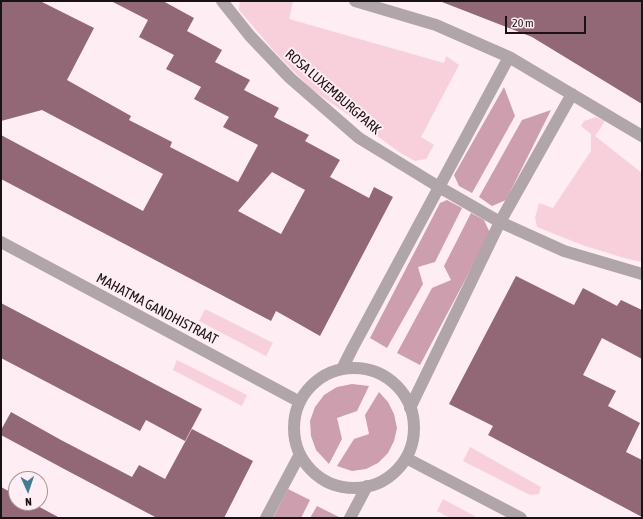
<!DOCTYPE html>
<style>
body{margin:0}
#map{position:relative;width:643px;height:519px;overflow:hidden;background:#feeef3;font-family:"Asap Condensed",sans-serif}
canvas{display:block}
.frame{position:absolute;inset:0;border:2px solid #1a1214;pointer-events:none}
.north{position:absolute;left:8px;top:471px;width:40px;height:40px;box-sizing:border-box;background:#feeef3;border:1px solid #a3969a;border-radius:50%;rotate:177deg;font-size:11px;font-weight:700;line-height:16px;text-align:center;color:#1a1214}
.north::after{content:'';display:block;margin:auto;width:14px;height:18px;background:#417d95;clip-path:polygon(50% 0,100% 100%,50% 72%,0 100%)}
.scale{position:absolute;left:505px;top:16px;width:81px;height:18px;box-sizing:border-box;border:2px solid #1a1214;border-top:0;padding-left:5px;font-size:12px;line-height:14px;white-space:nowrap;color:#1a1214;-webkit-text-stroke:3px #feeef3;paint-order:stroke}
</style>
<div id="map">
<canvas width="643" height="519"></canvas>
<div class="frame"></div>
<div class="north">N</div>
<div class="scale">20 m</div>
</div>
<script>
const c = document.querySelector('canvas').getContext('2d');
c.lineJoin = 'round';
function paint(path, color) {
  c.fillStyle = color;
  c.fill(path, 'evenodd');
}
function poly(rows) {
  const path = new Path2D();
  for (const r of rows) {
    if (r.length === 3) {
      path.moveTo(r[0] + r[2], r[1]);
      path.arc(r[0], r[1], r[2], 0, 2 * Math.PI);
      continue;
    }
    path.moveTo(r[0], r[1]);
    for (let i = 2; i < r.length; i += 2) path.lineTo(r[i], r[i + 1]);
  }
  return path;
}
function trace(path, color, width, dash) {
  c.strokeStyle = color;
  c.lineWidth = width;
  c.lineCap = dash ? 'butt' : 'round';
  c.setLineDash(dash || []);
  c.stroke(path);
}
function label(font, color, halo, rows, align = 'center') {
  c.font = font + ' "Asap Condensed",sans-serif';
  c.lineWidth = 4;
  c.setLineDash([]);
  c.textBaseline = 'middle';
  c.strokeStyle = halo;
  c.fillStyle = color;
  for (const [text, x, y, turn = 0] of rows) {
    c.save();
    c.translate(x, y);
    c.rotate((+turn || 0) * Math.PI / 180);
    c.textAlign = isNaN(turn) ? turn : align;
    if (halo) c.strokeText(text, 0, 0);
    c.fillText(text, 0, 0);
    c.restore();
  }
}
paint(poly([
 [240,1,293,1,289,19,444,63,446,56,459,65,421,137,434,145,426,159,415,161,399,152,350,116,311,89,274,51,239,10],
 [596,117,605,121,595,136,642,173,642,262,628,259,585,246,537,227,535,218,539,203,553,208,591,151,591,134,581,126,584,121],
 [205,309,273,343,266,356,199,321],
 [177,360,247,395,242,406,173,370],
 [470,447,541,487,539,494,530,495,463,461],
 [443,499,478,518,450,518,437,511]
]), '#f7d0dc');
paint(poly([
 [504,87,515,116,472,193,459,186,454,175],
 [551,110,506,200,492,206,479,197,522,120],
 [447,200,462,208,435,262,418,267,423,284,387,348,370,338,440,203],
 [471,213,484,220,490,233,420,365,397,353,432,288,451,280,444,266],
 [352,384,369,386,357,411,337,418,342,439,329,464,316,450,311,436,310,421,315,407,324,395,337,387],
 [379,392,388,402,394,414,397,428,394,441,388,453,378,463,366,469,352,471,337,466,354,439,369,434,365,415],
 [288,489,310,500,301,518,273,518],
 [317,506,339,517,310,518]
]), '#cd9ead');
paint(poly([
 [1,1,40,1,94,28,67,80,131,116,129,120,172,142,170,147,238,182,258,145,223,127,229,117,194,99,201,87,166,69,174,55,139,37,148,20,111,1,163,1,194,18,187,31,222,50,215,62,250,80,244,90,279,108,274,117,309,135,305,141,340,160,330,177,369,198,374,187,393,197,320,336,276,311,271,321,1,179,1,135,143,211,163,174,42,110,1,121],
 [272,172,305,190,281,234,238,211],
 [442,1,642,1,642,104,532,37,442,2],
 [516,276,574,305,583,288,617,306,621,300,642,310,642,359,602,338,583,375,616,391,608,406,640,423,626,452,642,460,642,517,488,435,493,426,449,404],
 [1,303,202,409,185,441,146,420,140,431,1,358],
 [11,412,61,440,132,477,139,465,165,479,192,429,253,461,224,518,157,518,66,470,1,435,1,430],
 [1,487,16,495,16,503,32,503,60,518,1,518]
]), '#936876');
trace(poly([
 [222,1,250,36,290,78,359,138,439,187,500,222,564,251,642,274],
 [355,1,436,25,509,57,642,136],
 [1,242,300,402],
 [354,428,60],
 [342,369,352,349,509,57],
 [410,408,500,222,572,94],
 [406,458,521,518],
 [266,518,300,454],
 [350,518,367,486]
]), '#b0a6a9', 12);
label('14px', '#1a1214', '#feeef3', [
 ["ROSA LUXEMBURGPARK",333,92,41],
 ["MAHATMA GANDHISTRAAT",157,309,28]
]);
</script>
